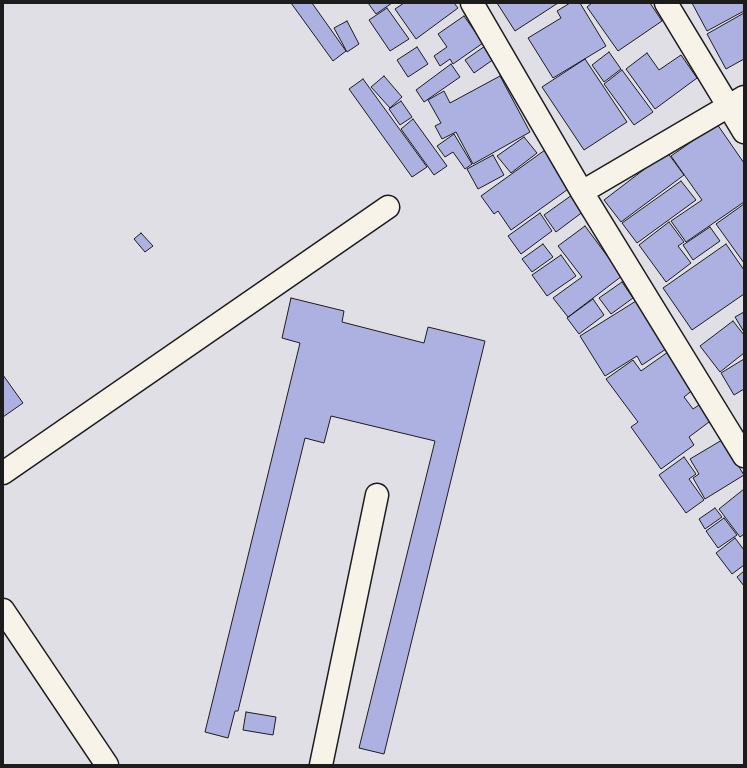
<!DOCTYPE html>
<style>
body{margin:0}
#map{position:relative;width:747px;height:768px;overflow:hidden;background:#e0dfe6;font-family:"Patrick Hand",sans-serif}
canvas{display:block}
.frame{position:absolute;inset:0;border:4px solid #1c1c1c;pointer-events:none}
</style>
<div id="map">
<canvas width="747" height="768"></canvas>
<div class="frame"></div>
</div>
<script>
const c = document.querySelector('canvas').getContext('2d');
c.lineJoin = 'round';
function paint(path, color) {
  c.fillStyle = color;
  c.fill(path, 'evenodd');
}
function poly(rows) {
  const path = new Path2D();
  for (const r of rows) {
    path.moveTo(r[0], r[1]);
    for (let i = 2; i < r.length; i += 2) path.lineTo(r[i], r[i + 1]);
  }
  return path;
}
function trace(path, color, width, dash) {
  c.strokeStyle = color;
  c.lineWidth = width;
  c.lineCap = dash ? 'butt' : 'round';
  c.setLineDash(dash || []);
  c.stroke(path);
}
const building = poly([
 [291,3,312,3,346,51,333,61,291,3],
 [368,3,392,3,376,14,368,3],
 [404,3,454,3,458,8,416,39,395,9,404,3],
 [497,3,558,3,515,31,497,3],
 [570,3,580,3,606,46,553,78,528,38,561,18,557,11,570,3],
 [592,3,650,3,662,21,618,51,587,7,592,3],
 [692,3,744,3,744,11,707,31,692,3],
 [387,8,409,39,390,51,369,20,387,8],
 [744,13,744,59,726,69,707,34,744,13],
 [464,16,483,43,453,64,450,59,440,66,434,56,447,47,438,34,464,16],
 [347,21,359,44,347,52,334,28,347,21],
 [485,46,494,59,474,73,465,60,485,46],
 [417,47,428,64,408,77,397,60,417,47],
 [609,52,621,69,604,82,592,65,609,52],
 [647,53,659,70,681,55,697,78,655,109,626,69,647,53],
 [585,59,627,122,584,150,542,87,585,59],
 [451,64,460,77,424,102,416,90,451,64],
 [622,70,653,112,634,125,604,84,622,70],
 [384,76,402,97,390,108,371,87,384,76],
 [500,76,530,132,473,164,456,132,442,139,435,126,441,123,428,100,444,91,450,103,500,76],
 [363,79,427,167,412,177,349,89,363,79],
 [401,101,412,117,400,125,389,109,401,101],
 [413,119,447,166,434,175,401,129,413,119],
 [717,124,744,163,744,202,686,242,671,221,702,200,671,156,717,124],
 [454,134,472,164,465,169,453,152,445,157,437,146,454,134],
 [524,137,537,153,511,173,497,156,524,137],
 [545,150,571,187,511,230,498,211,494,214,481,196,545,150],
 [667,152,684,175,621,222,604,200,667,152],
 [493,155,504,175,478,189,467,169,493,155],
 [681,181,696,200,637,243,622,223,681,181],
 [572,195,584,211,556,232,544,215,572,195],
 [744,204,744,263,716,224,744,204],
 [540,213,552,231,521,254,508,236,540,213],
 [669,222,684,242,678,246,691,263,666,282,639,245,669,222],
 [585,226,622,276,568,317,553,298,582,277,558,246,585,226],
 [710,227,720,241,693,260,683,245,710,227],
 [141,233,153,246,145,252,134,239,141,233],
 [543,244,553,257,532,272,522,259,543,244],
 [726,244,744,270,744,294,692,330,663,288,726,244],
 [561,255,576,276,547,296,532,275,561,255],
 [622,282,633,298,611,314,599,298,622,282],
 [291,298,344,311,342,322,424,343,428,327,485,341,384,754,359,748,435,441,331,416,324,443,305,438,238,711,235,711,228,738,205,732,300,343,282,338,291,298],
 [593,299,604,315,579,334,567,318,593,299],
 [636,301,666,349,642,365,637,356,605,376,580,336,636,301],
 [744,312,744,332,735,317,744,312],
 [733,321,744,335,744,353,720,372,700,346,733,321],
 [668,352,694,389,684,397,693,409,702,403,713,419,689,437,694,445,661,469,631,427,638,422,606,379,633,360,641,371,668,352],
 [744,359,744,389,734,395,721,373,744,359],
 [3,375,23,403,3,417,3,375],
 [722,440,744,475,705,499,693,478,699,474,690,459,722,440],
 [684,457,696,474,689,479,704,500,686,513,659,475,684,457],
 [744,489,744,534,740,537,719,509,744,489],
 [715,508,722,517,705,529,699,519,715,508],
 [724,518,737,535,718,548,706,531,724,518],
 [735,538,744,550,744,565,732,574,716,553,735,538],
 [744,571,744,586,737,577,744,571],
 [246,712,276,717,273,735,243,730,246,712]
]);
paint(building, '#acb1e2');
trace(building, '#1c1c1c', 1);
const minor = poly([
 [472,3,582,192,744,456],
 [666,3,744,132],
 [582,192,744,97],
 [3,473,388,207],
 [3,610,107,765],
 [321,765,377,495]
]);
trace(minor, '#1c1c1c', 25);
trace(minor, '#f7f3e8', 22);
</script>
